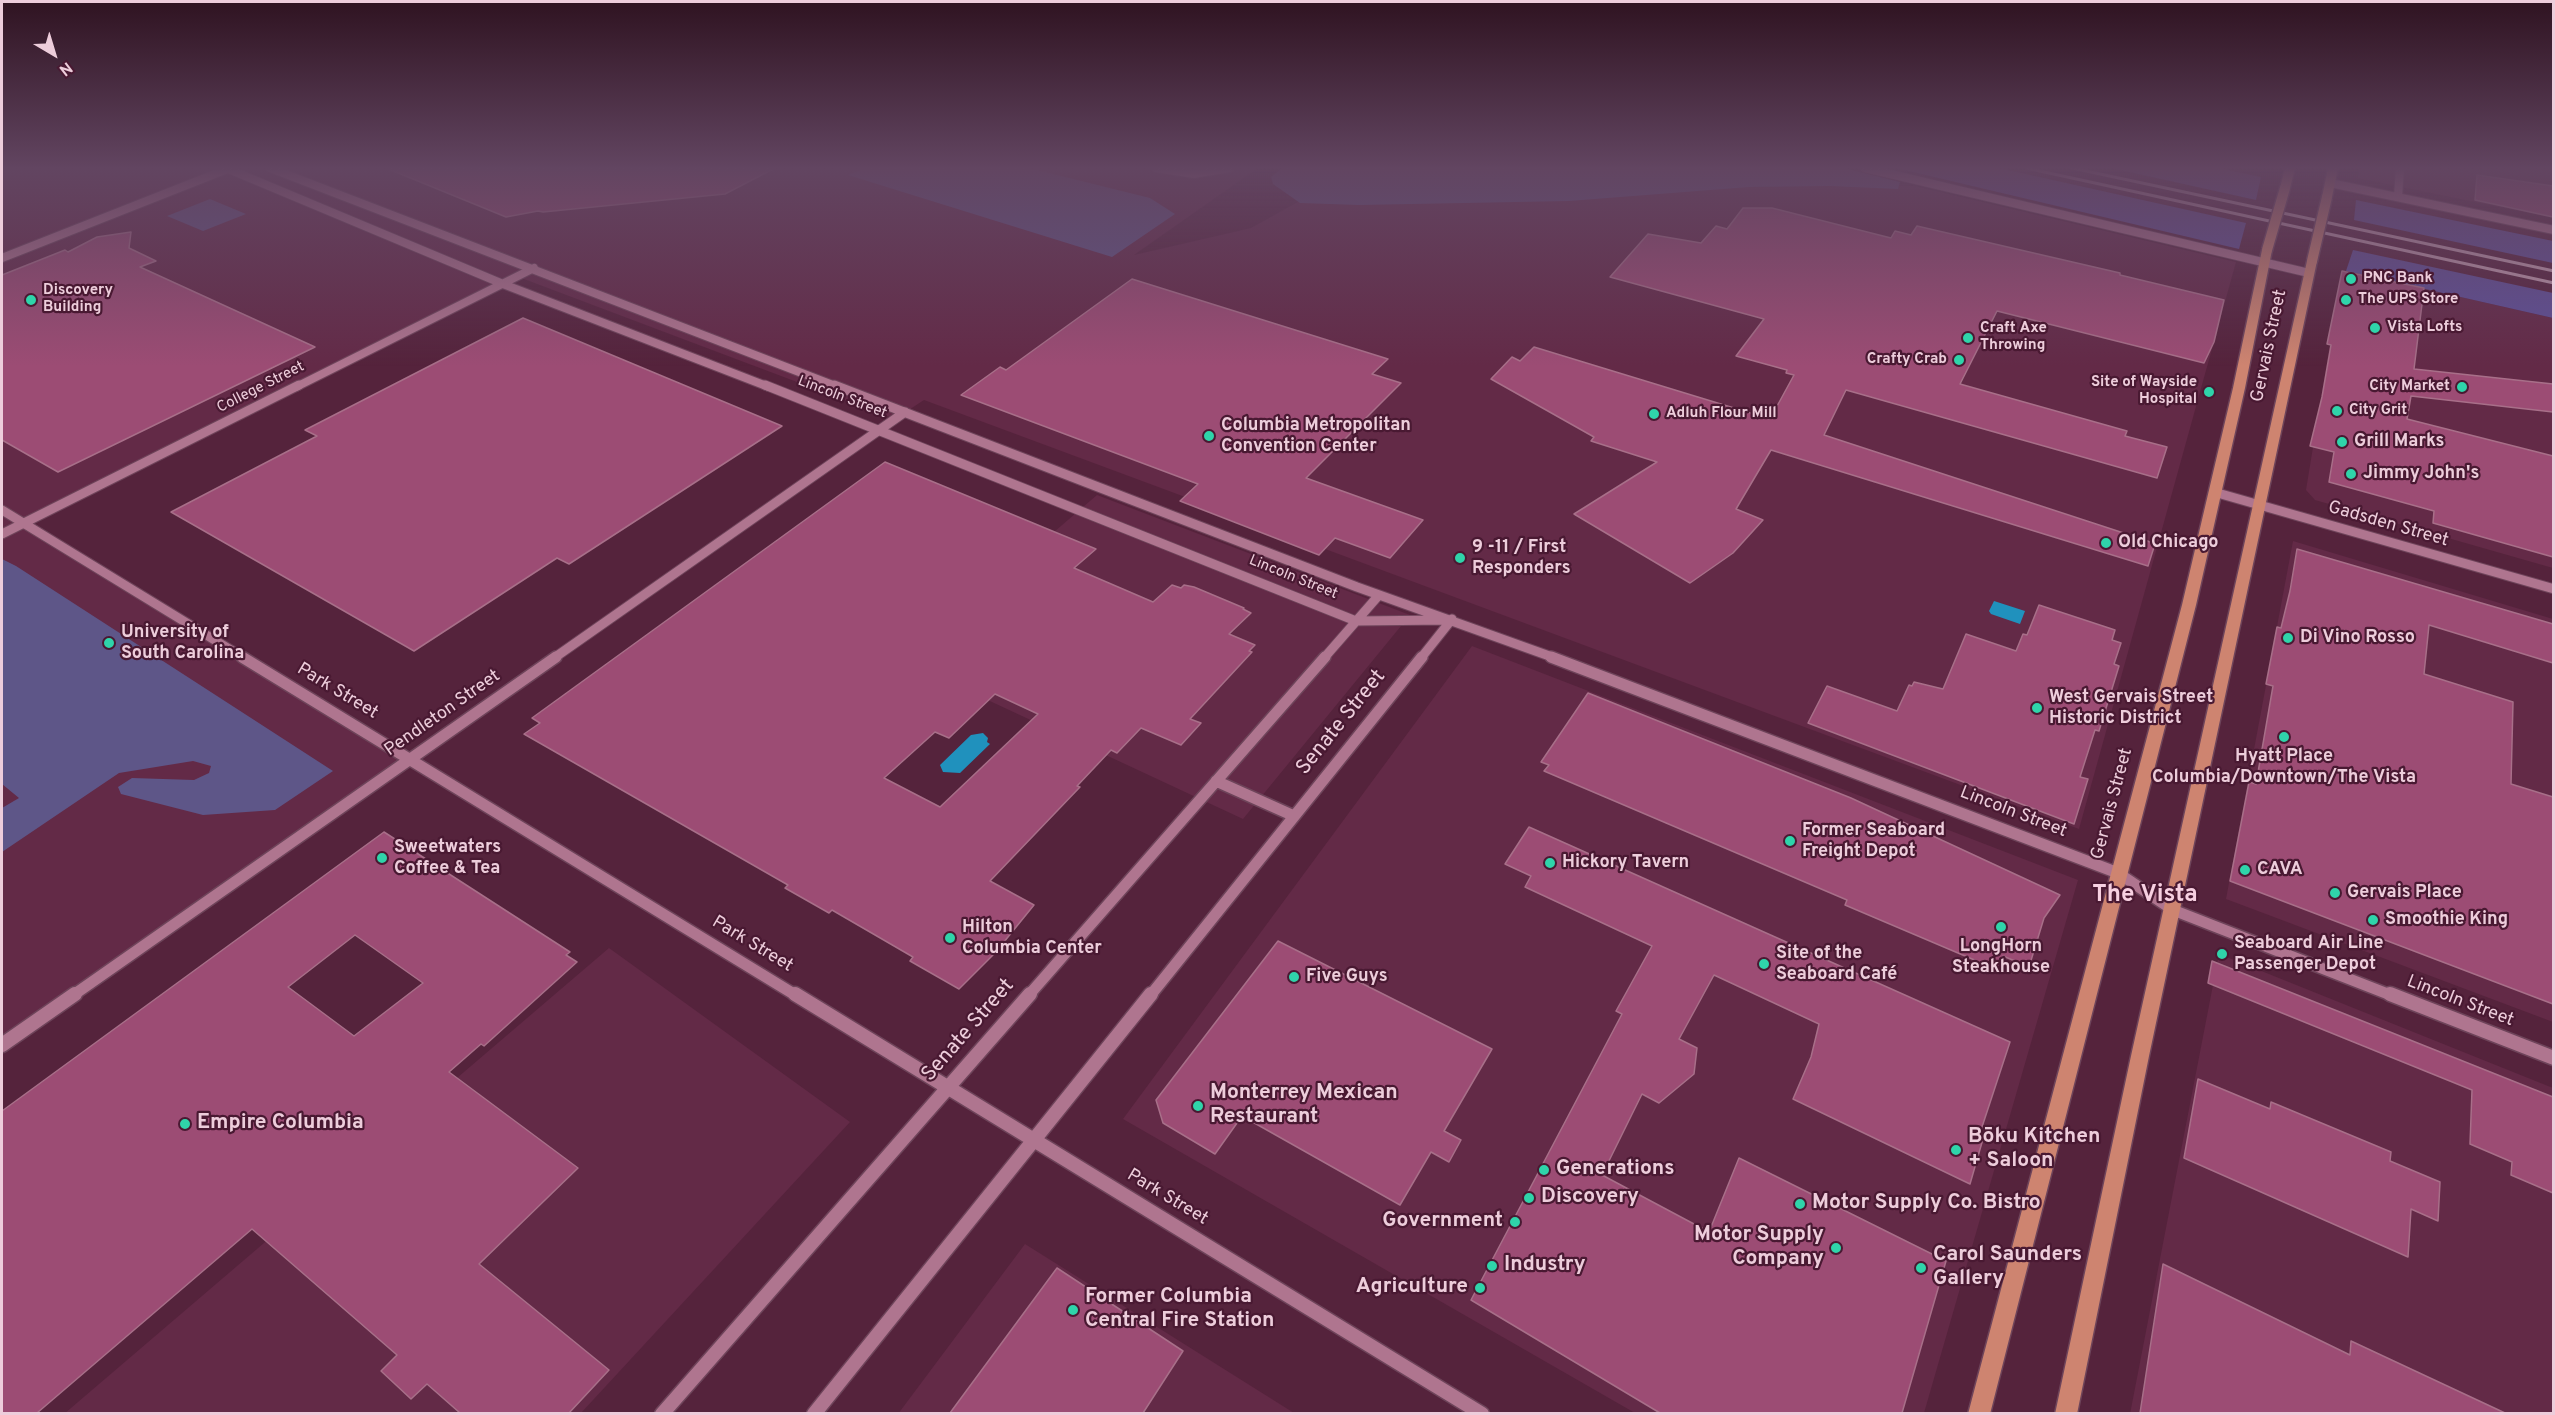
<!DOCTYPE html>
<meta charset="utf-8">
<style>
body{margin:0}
#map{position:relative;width:2555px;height:1415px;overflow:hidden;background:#55233c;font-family:Overpass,sans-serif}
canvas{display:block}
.frame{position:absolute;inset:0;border:3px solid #edcddb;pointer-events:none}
.north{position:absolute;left:24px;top:24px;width:60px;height:60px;-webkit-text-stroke:4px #491932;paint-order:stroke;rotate:142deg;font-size:16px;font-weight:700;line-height:24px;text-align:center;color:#edcddb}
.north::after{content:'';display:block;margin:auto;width:21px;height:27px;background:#edcddb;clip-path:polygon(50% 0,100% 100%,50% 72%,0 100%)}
</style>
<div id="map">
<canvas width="2555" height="1415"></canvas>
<div class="frame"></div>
<div class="north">N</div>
</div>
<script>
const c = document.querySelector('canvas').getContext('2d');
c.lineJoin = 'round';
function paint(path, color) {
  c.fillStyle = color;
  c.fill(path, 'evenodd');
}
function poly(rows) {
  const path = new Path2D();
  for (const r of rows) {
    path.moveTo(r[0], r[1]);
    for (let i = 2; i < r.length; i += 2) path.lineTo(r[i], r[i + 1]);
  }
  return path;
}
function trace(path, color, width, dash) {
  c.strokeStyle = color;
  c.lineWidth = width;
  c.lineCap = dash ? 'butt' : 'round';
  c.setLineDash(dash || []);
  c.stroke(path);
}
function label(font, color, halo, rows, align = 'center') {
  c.font = font + ' Overpass,sans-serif';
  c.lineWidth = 4.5;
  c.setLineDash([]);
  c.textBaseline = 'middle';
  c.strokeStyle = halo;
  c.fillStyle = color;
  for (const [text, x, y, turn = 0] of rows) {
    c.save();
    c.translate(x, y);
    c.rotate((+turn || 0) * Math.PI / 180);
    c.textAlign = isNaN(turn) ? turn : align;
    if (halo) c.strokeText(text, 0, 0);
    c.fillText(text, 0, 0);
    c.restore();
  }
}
paint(poly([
 [2,168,1258,168,1134,255,1251,228,1303,199,1852,184,1915,186,2236,262,2079,829,924,400,895,419,516,276,19,524,414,761,2,1046],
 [2360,168,2553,168,2553,218,2357,178],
 [2342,270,2553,318,2553,568,2315,500,2306,490],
 [1097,495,1410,615,1243,819,904,661],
 [2293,541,2553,619,2553,1022,2226,899],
 [1472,646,2078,880,1924,1413,1635,1413,1123,1119],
 [609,948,850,1122,581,1413,64,1414],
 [2219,954,2553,1088,2553,1413,2130,1414],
 [1025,1244,1294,1413,898,1414]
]), '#632a47');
paint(poly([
 [866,168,1029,168,1150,198,1175,214,1112,257,848,175],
 [1282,168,1844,168,1900,182,1898,189,1830,186,1749,187,1569,201,1359,205,1300,203,1273,184,1271,177],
 [210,199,246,214,203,231,167,216],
 [2,559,16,566,333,771,275,810,203,815,121,794,118,787,132,778,194,780,209,773,211,766,193,761,119,773,2,852,2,808,19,798,2,784]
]), '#5e5688');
paint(poly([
 [1896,168,1999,168,2246,223,2239,249],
 [2111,168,2219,168,2261,177,2256,200],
 [2356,200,2553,241,2553,263,2354,220],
 [2353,250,2553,293,2553,318,2346,271]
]), '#5e5099');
paint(poly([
 [1994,601,2025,611,2020,624,1991,614,1989,611],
 [983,733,988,738,987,742,990,744,960,773,943,772,940,765,971,735]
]), '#2091bd');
const building = poly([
 [386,168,775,168,725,194,543,212,538,211,506,217,386,168],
 [2477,175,2553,186,2553,217,2475,200,2477,175],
 [1743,208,1772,208,1891,238,1895,231,1911,235,1917,226,2120,273,2120,275,2224,300,2214,342,2204,363,1997,311,1960,384,2127,431,2125,436,2167,447,2157,478,1846,390,1824,435,2145,540,2155,544,2148,566,1771,450,1736,509,1763,520,1733,553,1690,583,1574,514,1657,462,1591,441,1594,437,1491,379,1512,357,1520,361,1534,347,1770,419,1794,375,1786,373,1787,370,1736,356,1764,319,1610,277,1648,234,1701,243,1716,226,1727,229,1743,208],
 [131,232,129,248,156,261,140,267,315,347,58,472,2,440,2,275,65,250,68,252,97,237,131,232],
 [2342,271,2424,288,2414,369,2553,384,2553,412,2411,396,2407,419,2553,456,2553,557,2433,523,2434,511,2329,482,2334,452,2310,446,2322,397,2331,345,2327,344,2342,271],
 [1132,279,1388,359,1372,374,1401,383,1306,478,1423,520,1390,558,1335,538,1319,555,1180,501,1198,484,961,395,1000,367,1006,370,1132,279],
 [523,318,782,426,569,564,557,558,414,651,171,512,317,436,305,430,523,318],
 [885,462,1096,549,1074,568,1153,602,1172,585,1181,588,1184,585,1194,587,1244,608,1243,609,1251,613,1229,634,1255,645,1249,651,1252,652,1190,719,1201,723,1181,745,1141,728,1117,753,1111,750,1077,786,1080,787,990,881,1034,905,995,953,959,989,910,961,913,957,832,910,829,913,785,888,788,885,524,734,540,723,532,718,885,462],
 [995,694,1038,714,940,807,884,778,935,732,949,738,995,694],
 [2297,549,2553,624,2553,663,2429,625,2424,674,2513,702,2511,784,2553,797,2553,1004,2230,881,2249,782,2256,784,2273,686,2266,684,2277,627,2281,628,2290,591,2297,549],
 [2039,605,2115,630,2112,640,2121,643,2114,664,2119,666,2099,731,2095,730,2080,777,2088,779,2074,824,1808,723,1827,686,1897,711,1909,685,1912,686,1914,682,1943,689,1966,634,2016,651,2023,634,2027,635,2039,605],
 [1588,693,1851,798,2060,895,2044,918,2029,967,2003,956,1998,970,1845,905,1847,900,1544,771,1549,765,1541,762,1588,693],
 [1529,827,2010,1042,1981,1130,1985,1132,1970,1184,1793,1099,1811,1057,1819,1024,1714,975,1679,1039,1697,1048,1694,1074,1659,1103,1642,1094,1602,1175,1709,1232,1739,1158,1946,1261,1902,1413,1660,1413,1471,1300,1622,1014,1616,1011,1652,946,1525,887,1531,876,1505,864,1529,827],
 [384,832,570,952,566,955,577,962,484,1046,481,1044,449,1072,578,1168,479,1264,609,1370,569,1413,460,1413,427,1384,411,1399,381,1371,397,1355,252,1229,37,1413,2,1413,2,1111,384,832],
 [355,935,423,983,354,1036,288,987,355,935],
 [1278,941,1492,1049,1444,1131,1461,1140,1449,1162,1431,1152,1400,1205,1242,1116,1215,1154,1163,1123,1156,1100,1278,941],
 [2212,961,2553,1097,2553,1193,2511,1175,2512,1162,2470,1144,2472,1090,2208,983,2212,961],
 [2198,1079,2270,1109,2271,1102,2391,1152,2390,1161,2440,1182,2438,1221,2411,1209,2408,1257,2184,1158,2198,1079],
 [2163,1264,2350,1355,2351,1341,2505,1413,2140,1413,2163,1264],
 [1057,1268,1183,1351,1143,1413,950,1413,1057,1268]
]);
paint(building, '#9c4c74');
trace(building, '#a86f89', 1.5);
const minorFar3 = poly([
 [226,168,503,284,769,387],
 [270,168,838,387],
 [1156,168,1194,174,1230,168],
 [1865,168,2309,273],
 [2330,183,2554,230],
 [2398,197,2400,168],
 [2,258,230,168],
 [296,387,534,268]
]);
const minorFar2 = poly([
 [765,385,1356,621,1446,620],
 [834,385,1357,587,1555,658],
 [2214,492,2554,589],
 [2,510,244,658],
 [2,534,299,385],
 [554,658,905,412],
 [1324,658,1379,595],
 [1421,658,1452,619]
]);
const minorFar1 = poly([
 [242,657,797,996],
 [1551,657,2118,873,2173,910,2393,996],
 [1216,781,1294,816],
 [72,996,556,657],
 [1028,996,1325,657],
 [1150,996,1422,657]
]);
const minor = poly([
 [795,994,1482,1414],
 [2390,994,2554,1058],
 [2,1045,75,994],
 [662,1414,1030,994],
 [814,1414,1151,994]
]);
const major = poly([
 [2285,168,2295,168,2290,188,2285,191,2280,188,2285,168],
 [2328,168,2338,168,2332,197,2327,200,2322,197,2328,168],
 [2267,247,2272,250,2245,388,2196,605,1990,1414,1968,1414,2182,605,2233,388,2262,250,2267,247],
 [2312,258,2317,261,2149,1056,2077,1414,2055,1414,2131,1056,2307,261,2312,258]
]);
trace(minorFar3, '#6e445a', 10);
trace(minorFar2, '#6e445a', 11);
trace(minorFar1, '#6e445a', 14);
trace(minor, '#6e445a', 17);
trace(major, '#6e445a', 3);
trace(minorFar3, '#af758f', 8);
trace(minorFar2, '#af758f', 9);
trace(minorFar1, '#af758f', 11);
trace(minor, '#af758f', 14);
paint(major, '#ce8470');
trace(poly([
 [2026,168,2554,283],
 [2072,168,2554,271]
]), '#c5a0b1', 3);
const majorBridge = poly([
 [2267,250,2285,188],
 [2312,261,2327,197]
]);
trace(majorBridge, '#6e445a', 13, []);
trace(majorBridge, '#ce8470', 10);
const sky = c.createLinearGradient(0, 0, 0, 366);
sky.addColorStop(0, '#2f1321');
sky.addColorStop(0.46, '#624561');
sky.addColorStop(1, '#62456100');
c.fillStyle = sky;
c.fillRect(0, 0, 2555, 366);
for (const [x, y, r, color] of [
 [2351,279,6,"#2fd4aa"],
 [31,300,6,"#2fd4aa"],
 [2346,300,6,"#2fd4aa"],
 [2375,328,6,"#2fd4aa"],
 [1968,338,6,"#2fd4aa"],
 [1959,360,6,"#2fd4aa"],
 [2462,387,6,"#2fd4aa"],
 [2209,392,6,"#2fd4aa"],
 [2337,411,6,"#2fd4aa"],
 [1654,414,6,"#2fd4aa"],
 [1209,436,6,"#2fd4aa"],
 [2342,442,6,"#2fd4aa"],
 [2351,474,6,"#2fd4aa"],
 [2106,543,6,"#2fd4aa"],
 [1460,558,6,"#2fd4aa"],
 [2288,638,6,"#2fd4aa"],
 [109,643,6,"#2fd4aa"],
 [2037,708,6,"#2fd4aa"],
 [2284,737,6,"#2fd4aa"],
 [1790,841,6,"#2fd4aa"],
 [382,858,6,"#2fd4aa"],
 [1550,863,6,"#2fd4aa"],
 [2245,870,6,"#2fd4aa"],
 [2335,893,6,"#2fd4aa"],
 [2373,920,6,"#2fd4aa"],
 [2001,927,6,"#2fd4aa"],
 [950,938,6,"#2fd4aa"],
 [2222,954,6,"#2fd4aa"],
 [1764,964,6,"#2fd4aa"],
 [1294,977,6,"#2fd4aa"],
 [1198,1106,6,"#2fd4aa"],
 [185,1124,6,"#2fd4aa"],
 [1956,1150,6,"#2fd4aa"],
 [1544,1170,6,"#2fd4aa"],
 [1529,1198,6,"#2fd4aa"],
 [1800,1204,6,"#2fd4aa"],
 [1515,1222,6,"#2fd4aa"],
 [1836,1248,6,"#2fd4aa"],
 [1492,1266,6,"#2fd4aa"],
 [1921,1268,6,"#2fd4aa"],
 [1480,1288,6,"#2fd4aa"],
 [1073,1310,6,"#2fd4aa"]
]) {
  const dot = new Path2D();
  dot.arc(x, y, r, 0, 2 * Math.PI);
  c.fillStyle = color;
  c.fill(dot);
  trace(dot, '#491932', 2);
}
label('bold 15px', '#edcddb', '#491932', [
 ["PNC Bank",2363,279],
 ["Discovery",43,291],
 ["Building",43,308],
 ["The UPS Store",2358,300],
 ["Vista Lofts",2387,328],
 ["Craft Axe",1980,329],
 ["Throwing",1980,346],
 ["Crafty Crab",1947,360,"right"],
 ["Site of Wayside",2197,383,"right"],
 ["Hospital",2197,400,"right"],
 ["City Market",2450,387,"right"],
 ["City Grit",2349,411],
 ["Adluh Flour Mill",1666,414]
], 'left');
label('15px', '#edcddb', '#491932', [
 ["College Street",261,388,-27],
 ["Lincoln Street",842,398,21],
 ["Lincoln Street",1293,578,22]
]);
label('18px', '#edcddb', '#491932', [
 ["Gervais Street",2270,346,-78],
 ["Gadsden Street",2388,525,16],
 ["Park Street",337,692,31],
 ["Pendleton Street",443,714,-35],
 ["Gervais Street",2113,804,-75],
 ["Lincoln Street",2013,813,21],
 ["Park Street",752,945,31],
 ["Lincoln Street",2460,1002,21],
 ["Park Street",1167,1198,31]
]);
label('bold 18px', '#edcddb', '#491932', [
 ["Columbia Metropolitan",1221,426],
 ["Convention Center",1221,447],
 ["Grill Marks",2354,442],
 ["Jimmy John's",2363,474],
 ["Old Chicago",2118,543],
 ["9 -11 / First",1472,548],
 ["Responders",1472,569],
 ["University of",121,633],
 ["South Carolina",121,654],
 ["Di Vino Rosso",2300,638],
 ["West Gervais Street",2049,698],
 ["Historic District",2049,719],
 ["Hyatt Place",2284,757,"center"],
 ["Columbia/Downtown/The Vista",2284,778,"center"],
 ["Former Seaboard",1802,831],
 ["Freight Depot",1802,852],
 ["Sweetwaters",394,848],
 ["Coffee & Tea",394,869],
 ["Hickory Tavern",1562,863],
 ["CAVA",2257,870],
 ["Gervais Place",2347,893],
 ["Smoothie King",2385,920],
 ["Hilton",962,928],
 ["Columbia Center",962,949],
 ["Seaboard Air Line",2234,944],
 ["Passenger Depot",2234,965],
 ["LongHorn",2001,947,"center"],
 ["Steakhouse",2001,968,"center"],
 ["Site of the",1776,954],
 ["Seaboard Café",1776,975],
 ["Five Guys",1306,977]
], 'left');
label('21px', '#edcddb', '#491932', [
 ["Senate Street",1342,723,-51],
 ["Senate Street",969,1031,-49]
]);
label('bold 21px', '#edcddb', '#491932', [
 ["Monterrey Mexican",1210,1094],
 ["Restaurant",1210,1118],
 ["Empire Columbia",197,1124],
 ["Bōku Kitchen",1968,1138],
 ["+ Saloon",1968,1162],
 ["Generations",1556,1170],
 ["Discovery",1541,1198],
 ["Motor Supply Co. Bistro",1812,1204],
 ["Government",1503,1222,"right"],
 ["Motor Supply",1824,1236,"right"],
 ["Company",1824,1260,"right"],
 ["Carol Saunders",1933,1256],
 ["Gallery",1933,1280],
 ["Industry",1504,1266],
 ["Agriculture",1468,1288,"right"],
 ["Former Columbia",1085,1298],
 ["Central Fire Station",1085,1322]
], 'left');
label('bold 24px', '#f7d0e1', '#491932', [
 ["The Vista",2145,896]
]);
</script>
